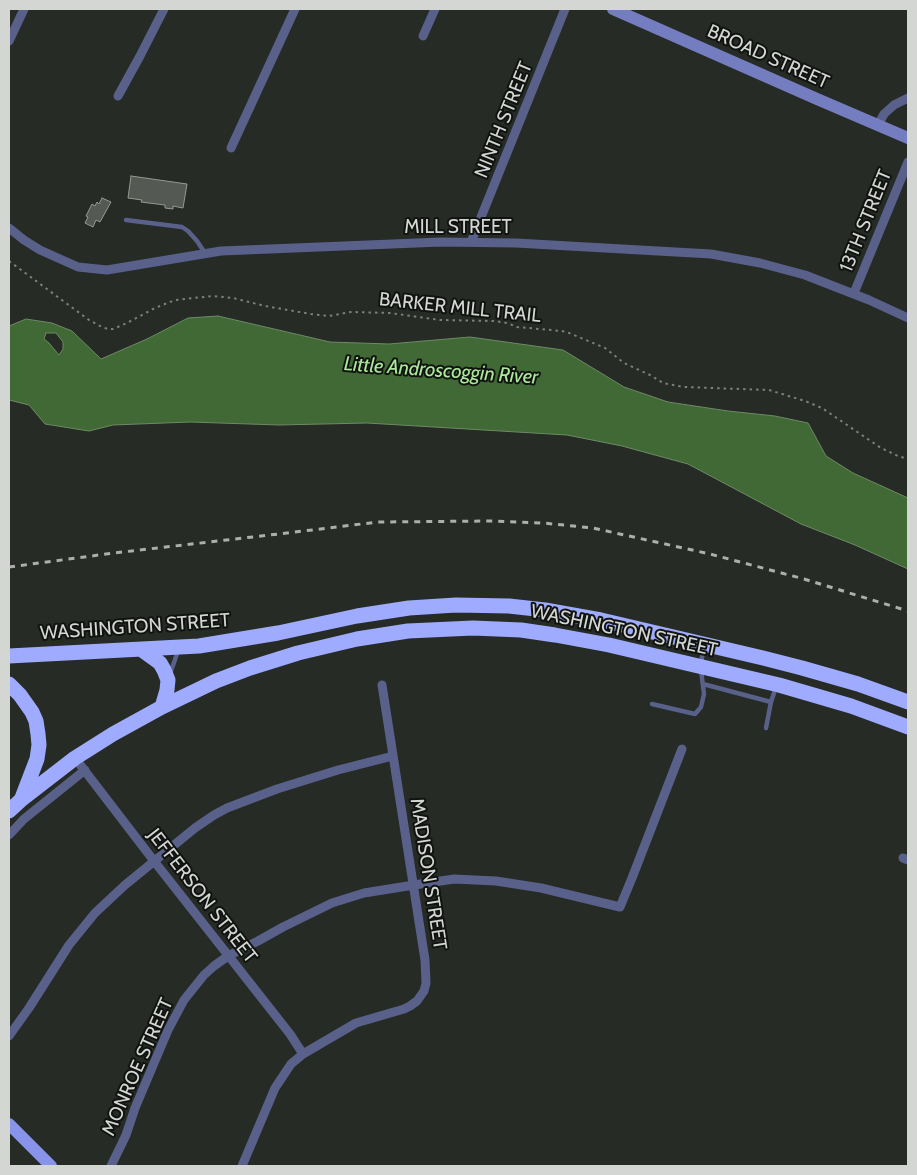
<!DOCTYPE html>
<style>
body{margin:0}
#map{position:relative;width:917px;height:1175px;overflow:hidden;background:#262b25;font-family:Cabin,sans-serif}
canvas{display:block}
.frame{position:absolute;inset:0;border:10px solid #d3d6d2;pointer-events:none}
</style>
<div id="map">
<canvas width="917" height="1175"></canvas>
<div class="frame"></div>
</div>
<script>
const c = document.querySelector('canvas').getContext('2d');
c.lineJoin = 'round';
function paint(path, color) {
  c.fillStyle = color;
  c.fill(path, 'evenodd');
}
function poly(rows) {
  const path = new Path2D();
  for (const r of rows) {
    path.moveTo(r[0], r[1]);
    for (let i = 2; i < r.length; i += 2) path.lineTo(r[i], r[i + 1]);
  }
  return path;
}
function trace(path, color, width, dash) {
  c.strokeStyle = color;
  c.lineWidth = width;
  c.lineCap = dash ? 'butt' : 'round';
  c.setLineDash(dash || []);
  c.stroke(path);
}
function label(font, color, halo, rows, align = 'center') {
  c.font = font + ' Cabin,sans-serif';
  c.lineWidth = 4;
  c.setLineDash([]);
  c.textBaseline = 'middle';
  c.strokeStyle = halo;
  c.fillStyle = color;
  for (const [text, x, y, turn = 0] of rows) {
    c.save();
    c.translate(x, y);
    c.rotate((+turn || 0) * Math.PI / 180);
    c.textAlign = isNaN(turn) ? turn : align;
    if (halo) c.strokeText(text, 0, 0);
    c.fillText(text, 0, 0);
    c.restore();
  }
}
const water = poly([
 [218,316,330,342,389,344,470,337,563,350,624,387,668,402,728,411,775,416,808,423,826,456,853,473,908,498,908,569,855,545,801,524,688,464,622,446,567,435,367,423,279,425,190,422,113,425,89,431,45,424,29,405,9,400,9,326,26,319,52,323,72,331,101,359,147,339,188,318,218,316],
 [46,333,56,333,63,342,63,349,59,355,49,343,44,339,46,333]
]);
paint(water, '#416936');
trace(water, '#6d8a65', 1);
const building = poly([
 [131,176,187,184,183,208,173,206,173,209,165,208,165,205,141,202,142,200,128,198,131,176],
 [102,198,111,202,100,222,96,220,93,227,85,223,88,217,86,216,92,204,95,206,97,202,99,204,102,198]
]);
paint(building, '#545a53');
trace(building, '#949a92', 1);
trace(poly([
 [9,261,89,320,102,327,108,329,113,329,127,323,155,308,175,300,213,296,233,298,265,306,311,314,329,316,351,312,390,313,440,320,494,321,507,323,517,327,562,331,569,333,605,348,624,363,650,375,663,383,684,387,769,390,805,401,822,408,881,448,898,456,908,459]
]), '#7c807b', 2, [2.5, 4]);
trace(poly([
 [126,220,182,227,188,231,197,241,205,253],
 [701,663,704,646],
 [170,674,178,651],
 [703,684,771,702,776,687],
 [652,704,695,714,701,707,704,694,701,670],
 [766,728,771,702]
]), '#59608a', 4.5);
trace(poly([
 [423,36,435,9],
 [9,41,24,9],
 [118,96,140,56,164,9],
 [878,125,884,114,894,105,908,98],
 [231,148,295,9],
 [9,228,24,240,40,250,78,267,107,270,221,251,441,242,516,243,711,254,760,263,805,275,869,300,908,318],
 [471,242,565,9],
 [854,293,908,162],
 [75,758,154,861,290,1034,303,1054],
 [9,835,24,819,85,770],
 [903,858,908,860],
 [9,1036,29,1008,69,945,95,913,125,885,195,828,214,815,227,808,277,789,338,770,393,756],
 [111,1166,126,1135,135,1108,168,1030,184,1000,204,975,214,966,228,956,258,941,283,927,332,903,364,893,414,885,454,879,496,881,541,888,620,907,632,878,682,749],
 [242,1166,275,1088,291,1064,303,1054,356,1023,404,1009,410,1006,417,1001,424,991,426,983,425,960,382,685]
]), '#59608a', 9);
trace(poly([
 [613,9,817,99,908,138]
]), '#747dc0', 12);
trace(poly([
 [9,1124,51,1166]
]), '#8893ea', 12);
trace(poly([
 [142,650,160,663,164,670,168,680,167,690,162,707],
 [9,656,199,646,278,633,357,616,409,608,456,605,509,606,545,610,601,620,763,658,802,668,858,684,908,702],
 [9,684,20,695,32,712,36,721,38,734,39,745,37,759,22,798],
 [9,811,22,799,75,758,113,734,162,707,216,681,250,668,298,653,357,639,408,631,473,628,521,630,555,635,609,645,779,685,851,706,908,727]
]), '#9fabfe', 15);
trace(poly([
 [9,567,114,553,287,533,378,522,493,521,543,523,593,528,710,554,804,579,908,611]
]), '#acafab', 3, [6, 6]);
label('19px', '#d3d6d2', '#111310', [
 ["BROAD STREET",768,57,24],
 ["NINTH STREET",504,120,-68],
 ["13TH STREET",866,221,-68],
 ["MILL STREET",458,227],
 ["BARKER MILL TRAIL",460,308,6],
 ["WASHINGTON STREET",135,627,-4],
 ["WASHINGTON STREET",624,631,12],
 ["MADISON STREET",428,874,81],
 ["JEFFERSON STREET",202,896,52],
 ["MONROE STREET",138,1067,-66]
]);
label('italic 20px', '#ace99b', '#111310', [
 ["Little Androscoggin River",441,371,4]
]);
</script>
